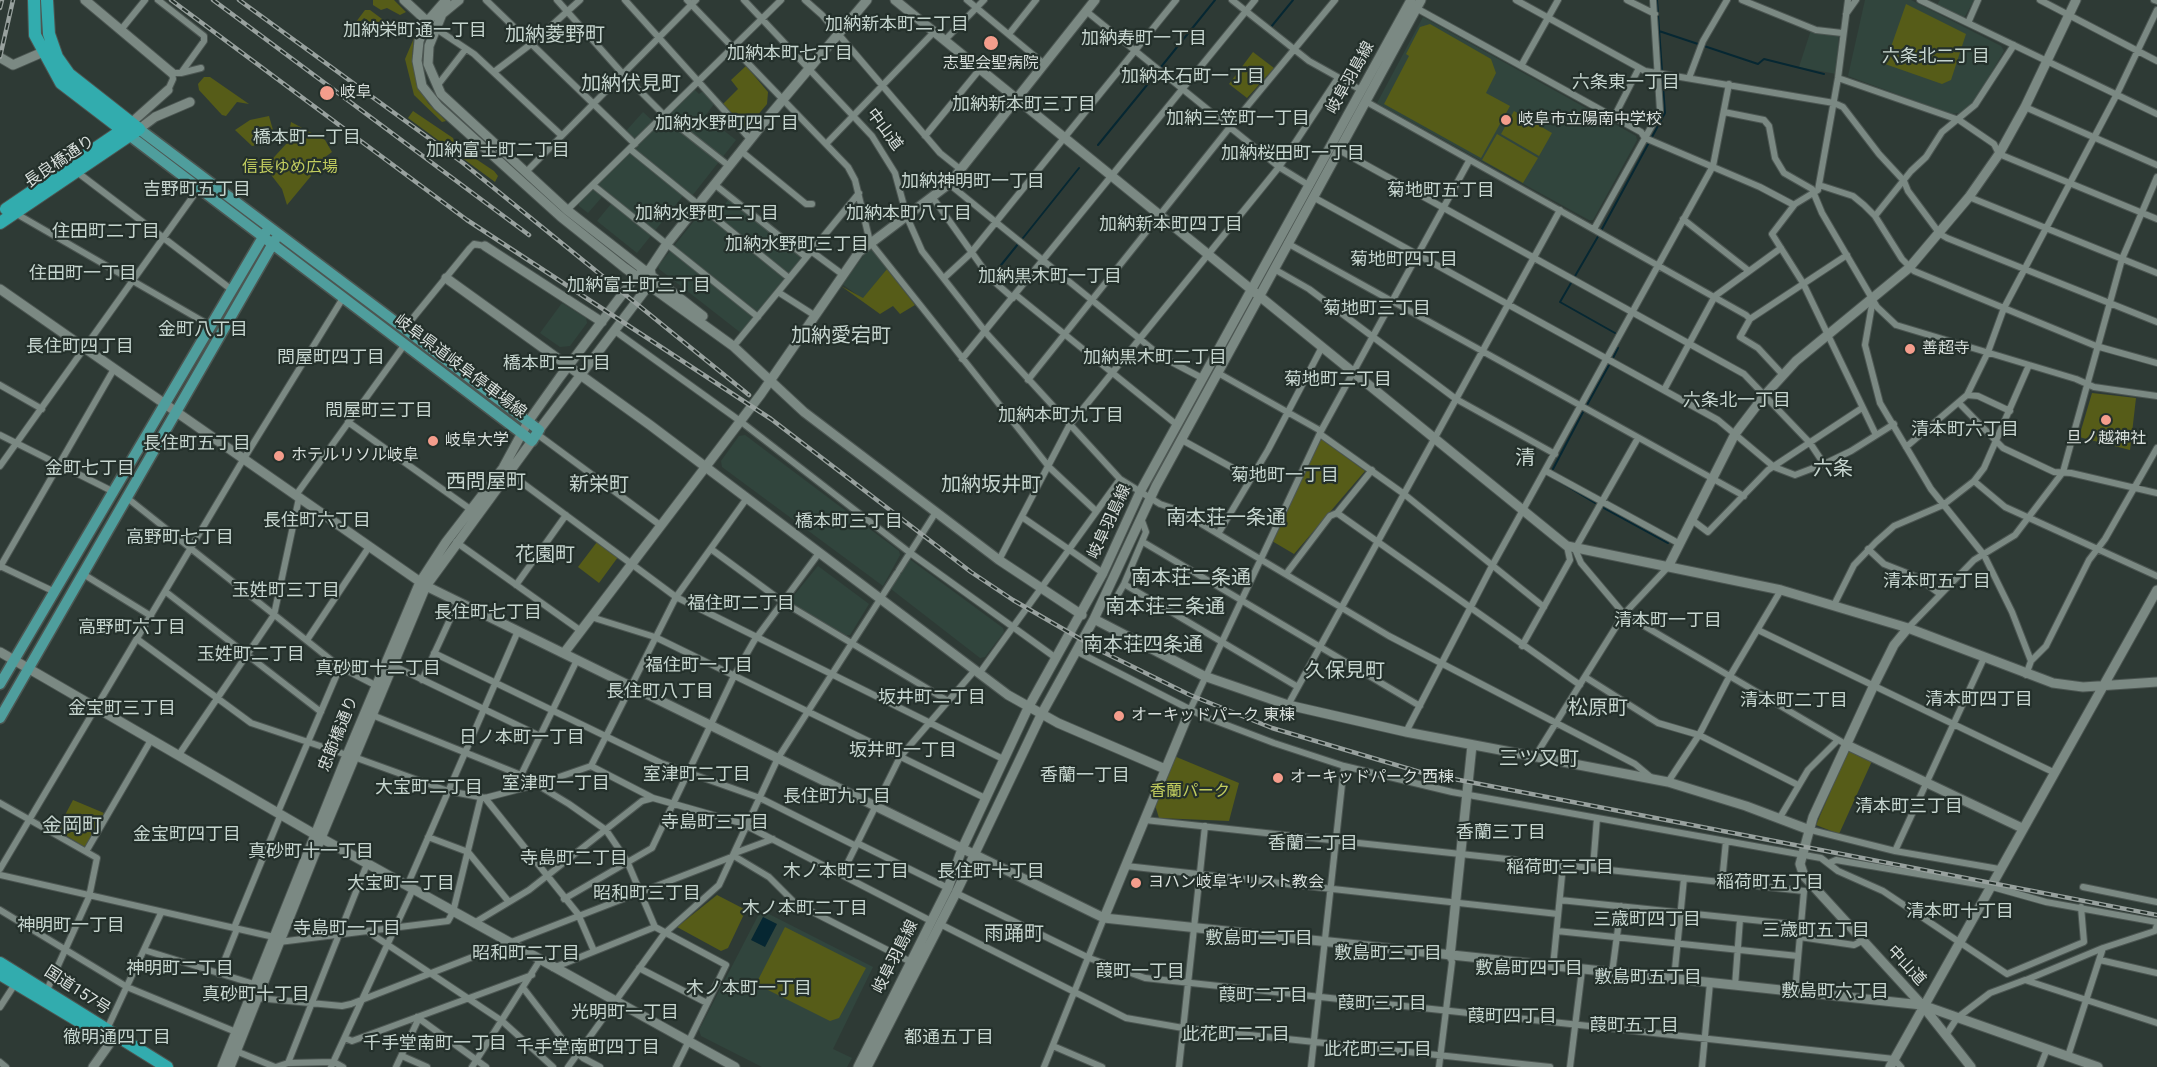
<!DOCTYPE html>
<meta charset="utf-8">
<style>
body{margin:0}
canvas{display:block;background:#2e3a35}
</style>
<canvas width="2157" height="1067"></canvas>
<script>
const c = document.querySelector('canvas').getContext('2d');
c.lineJoin = 'round';
function paint(path, color) {
  c.fillStyle = color;
  c.fill(path, 'evenodd');
}
function poly(rows) {
  const path = new Path2D();
  for (const r of rows) {
    path.moveTo(r[0], r[1]);
    for (let i = 2; i < r.length; i += 2) path.lineTo(r[i], r[i + 1]);
  }
  return path;
}
function trace(path, color, width, dash) {
  c.strokeStyle = color;
  c.lineWidth = width;
  c.lineCap = dash ? 'butt' : 'round';
  c.setLineDash(dash || []);
  c.stroke(path);
}
function label(font, color, halo, rows, align = 'center') {
  c.font = font + ' Roboto,"Noto Sans JP",sans-serif';
  c.lineWidth = 4.5;
  c.setLineDash([]);
  c.textBaseline = 'middle';
  c.strokeStyle = halo;
  c.fillStyle = color;
  for (const [text, x, y, turn = 0] of rows) {
    c.save();
    c.translate(x, y);
    c.rotate((+turn || 0) * Math.PI / 180);
    c.textAlign = isNaN(turn) ? turn : align;
    if (halo) c.strokeText(text, 0, 0);
    c.fillText(text, 0, 0);
    c.restore();
  }
}
paint(poly([
 [1865,0,1911,0,2001,46,2004,51,1974,102,1960,113,1951,114,1848,76],
 [1940,0,1974,0,1964,18,1937,5],
 [1423,17,1636,136,1637,140,1593,220,1589,220,1377,103],
 [1811,30,1839,34,1836,74,1799,67],
 [694,89,699,94,703,91,714,104,705,116,736,140,692,196,686,192,637,253,597,221,611,204,602,197,588,213,579,206,579,203,638,143,626,131,643,112,657,125],
 [729,199,802,256,802,259,741,333,659,269,658,266,702,211,713,219],
 [868,250,872,250,887,269,863,299,842,284],
 [562,303,586,318,587,323,570,346,560,347,540,333],
 [745,435,899,551,900,555,883,586,722,467,721,461,739,436],
 [908,558,1003,628,1004,632,985,657,980,658,891,589],
 [818,566,869,604,850,635,846,635,791,603,791,599],
 [761,910,873,967,833,1049,852,1058,847,1067,762,1067,701,1036,699,1030]
]), '#31453d');
paint(poly([
 [373,0,394,0,406,12,400,15,387,8,381,10,373,5],
 [1906,4,1966,34,1951,80,1942,84,1885,64],
 [365,10,370,10,386,22,388,27,384,32,364,18,347,34],
 [1430,24,1491,59,1496,73,1486,93,1510,106,1481,158,1384,104,1409,56,1406,54,1420,27],
 [414,38,412,57,417,83,428,103,446,121,442,122,414,95,405,59],
 [1253,52,1274,68,1247,98,1229,84],
 [746,66,768,92,767,104,746,129,722,105,738,89,731,80],
 [204,77,210,77,249,104,237,102,226,116,222,115,199,90,198,84],
 [413,111,453,138,455,145,494,171,498,176,495,182,408,118],
 [1514,111,1552,133,1539,156,1501,134],
 [269,116,273,130,265,144,252,146,235,130,250,120],
 [291,122,325,140,332,152,309,169,311,176,287,205,282,189,265,167,287,143],
 [1497,134,1538,158,1523,183,1482,160],
 [887,269,915,305,900,314,893,306,880,314,841,286,863,298],
 [2092,393,2136,398,2130,450,2079,437],
 [1321,439,1365,471,1294,554,1272,541],
 [597,542,618,557,599,583,578,567],
 [1848,751,1872,761,1839,834,1816,825],
 [1174,756,1239,783,1229,821,1159,818,1155,805],
 [73,800,104,813,85,847,57,830],
 [717,895,746,910,728,948,721,951,677,927],
 [785,927,866,968,839,1018,830,1021,756,984]
]), '#565c18');
paint(poly([
 [763,917,777,924,765,947,751,940]
]), '#062732');
trace(poly([
 [1271,27,1293,0],
 [1659,31,1758,64,1764,59,1824,74],
 [1161,67,1215,0],
 [1098,145,1156,74],
 [1602,229,1665,113,1657,0],
 [1600,233,1560,302,1615,333],
 [1023,238,1079,168],
 [993,275,1018,244],
 [1613,358,1618,348],
 [1587,405,1609,365],
 [1553,469,1583,412],
 [1555,479,1595,503],
 [1604,508,1668,543]
]), '#062732', 2);
const street = poly([
 [158,0,204,36,204,41,181,73,172,73,173,79,168,90],
 [486,0,635,144],
 [557,0,622,73,664,115,729,166],
 [625,0,750,139],
 [687,0,848,167,855,180,870,242,1049,467,1096,511],
 [744,0,872,136,895,173,907,217,922,251,988,335,1120,479,1160,504,1178,510,1389,636,1635,764,1653,779],
 [805,0,822,15,940,153,960,169],
 [967,0,1043,63],
 [1232,0,1309,61,1361,90],
 [1516,0,1645,71,1834,103,1843,107,1879,154,1904,181,1908,191,1940,234,1947,238,2157,322],
 [1627,0,1655,14],
 [1653,0,1660,111,1645,138,1760,187,1794,205],
 [1742,0,1816,30,1842,33],
 [1848,0,1838,78,1818,190,1795,204,1772,234,1803,283,1876,435],
 [1920,0,2157,114],
 [2040,0,2157,61],
 [2154,0,2157,1],
 [1416,8,1641,132,1645,138,1594,229],
 [1086,11,1279,167,1310,186],
 [1846,14,1856,0],
 [1968,23,1978,0],
 [435,28,474,54,561,135],
 [120,31,145,0],
 [1009,34,1036,0],
 [945,40,984,0],
 [1521,66,1558,0],
 [494,72,531,44,580,0],
 [181,73,201,68],
 [1689,78,1703,41,1727,0],
 [1838,78,1959,120,1994,144,1999,154,2157,219],
 [437,86,465,50],
 [1365,101,1746,315,1750,319,1740,337,1758,348,1783,375],
 [2025,107,2157,165],
 [1724,112,1764,120,1769,126,1775,158,1784,173,1812,189,1822,213,1877,307,1896,325,2076,379,2094,387,2157,396],
 [1614,117,1639,68],
 [925,136,980,69],
 [826,144,934,32],
 [630,149,789,278],
 [1339,150,1744,374,1810,443,1824,464,1851,451,1894,424],
 [741,151,806,204,812,204],
 [77,172,232,290],
 [526,172,696,0],
 [714,184,806,257],
 [949,184,1162,357,1202,378],
 [593,185,758,317],
 [1819,185,1853,196,1864,205,1875,216,1902,259,1914,271,2096,346,2157,363],
 [1313,197,1718,420,1774,467,1795,475,1824,464],
 [1969,197,2157,273],
 [933,198,990,278,1013,298],
 [567,210,781,0],
 [15,213,211,326],
 [1875,216,1911,171,1926,157,1942,132,1975,105,2014,45],
 [1683,219,1749,271],
 [1287,243,1744,496],
 [811,251,842,274],
 [1274,269,1309,289,1456,399,1555,454],
 [944,278,970,254,1176,0],
 [778,292,814,315],
 [1016,295,1177,425],
 [1873,299,1865,345,1880,403,1931,489,1984,555,2012,612,2031,661],
 [1750,319,1847,255],
 [404,329,470,248,474,244,485,246],
 [615,331,740,421,909,552,1056,658],
 [737,342,859,193],
 [962,359,1255,0],
 [1218,373,1321,431],
 [1028,380,1230,127,1335,0],
 [0,385,42,409],
 [1664,390,1715,296,1781,248],
 [1967,395,1978,396,2010,411],
 [1960,404,2003,448,2054,472,2071,473,2157,493],
 [348,422,470,509],
 [537,434,660,525],
 [1320,434,1404,494,1544,607],
 [0,435,114,492],
 [1638,438,1575,549,1581,563,1624,614,1847,745],
 [1182,440,1251,478],
 [1906,447,1967,395,1988,352,2004,308,2117,94,2157,10],
 [0,466,199,188],
 [1546,471,1680,544],
 [509,473,676,597,1003,759],
 [1974,481,2005,507,2157,576],
 [296,495,405,344],
 [126,497,340,667,375,685],
 [1337,513,1580,685],
 [1022,517,1103,573],
 [1692,520,1708,532,1768,470,1862,408],
 [1218,534,1268,450,1322,347],
 [456,542,581,631],
 [1143,542,1420,706],
 [711,549,783,602,948,701],
 [1868,549,1884,564,1917,577,1940,594],
 [999,560,1069,426,1279,167,1338,78],
 [0,566,55,592],
 [0,567,114,369],
 [899,570,936,512],
 [83,574,151,616],
 [1286,574,1330,516,1337,513,1372,470],
 [1124,584,1298,687],
 [516,585,566,515],
 [166,592,321,712],
 [1102,602,1115,600,1124,584,1146,532,1141,518],
 [1834,605,1854,565,1876,542,1894,526,1943,505,1974,481,1984,468,2029,365],
 [591,617,655,637,985,798],
 [1908,628,1974,560,2015,535,2063,472,2122,259,2157,177],
 [1758,630,2053,772],
 [137,639,251,723,347,755],
 [307,640,369,547],
 [1522,646,1570,560,1567,546],
 [1076,651,1203,716,1274,743,1344,766,1452,792,1821,858,1838,871,1883,891,2007,974,2084,942,2081,907],
 [434,653,661,763,760,798,856,846],
 [392,665,540,736],
 [979,674,1120,479],
 [2026,675,2031,661,2046,646,2089,560,2105,539,2157,448],
 [1585,677,1658,723,1699,735,1798,785],
 [422,680,458,602],
 [1288,705,1560,210],
 [1190,710,1321,431,1469,161],
 [372,715,521,775,569,804,606,830,627,861,655,927,726,965,676,1067],
 [1406,732,1492,566,1713,166,1729,84],
 [178,756,274,615,299,498],
 [354,757,448,791,485,798,539,784,591,766,676,597,747,498],
 [1534,758,1624,614,1668,567],
 [591,766,653,798,741,823,931,921],
 [521,775,577,660],
 [1668,782,1699,735,1727,681,1781,590],
 [485,798,578,914,594,951],
 [0,803,97,858,89,897,47,990],
 [278,812,340,667],
 [1779,819,1808,770,1838,740],
 [1145,820,1804,891,1795,992],
 [1807,829,1895,851,1999,869],
 [428,837,468,852,509,902],
 [857,843,948,888],
 [87,850,151,740],
 [1895,851,1984,658],
 [735,853,773,839],
 [1829,863,1836,860,1989,886,2046,902,2157,922],
 [1126,866,1558,914],
 [1593,868,1597,818],
 [0,869,240,465,343,298],
 [842,874,900,757,975,670],
 [0,875,274,937],
 [1722,882,1726,841],
 [407,886,518,631],
 [2083,887,2157,902],
 [956,893,1089,958,1145,978,1894,1059,1901,1067],
 [564,899,652,848,734,676,754,641,819,553],
 [1560,900,1801,925],
 [0,910,127,987,236,1032],
 [474,923,529,890,642,801,653,798],
 [940,924,1126,1018,1183,1028,1550,1067],
 [234,928,281,814],
 [1557,931,1798,956],
 [370,933,502,1021,553,1067],
 [1800,937,1854,945,1862,941],
 [279,942,448,921,453,912,481,797],
 [144,950,254,984],
 [2100,960,2157,973],
 [1553,967,1563,865],
 [553,968,655,927],
 [639,968,707,1003],
 [1612,973,1621,906],
 [219,974,237,929],
 [1674,979,1684,878],
 [2026,980,2103,948],
 [1735,986,1740,919],
 [524,989,567,1045,583,1058,600,1067],
 [257,998,342,1006,351,1004,734,856,769,877,795,903,911,962],
 [0,1007,15,984],
 [417,1017,486,1067],
 [107,1029,161,913],
 [1946,1035,1957,1018,1990,993,2025,980,2157,1023],
 [345,1038,352,1041,532,975],
 [1053,1046,1102,1067],
 [236,1051,275,1067],
 [402,1056,427,1067],
 [2068,1056,2103,948,2155,931,2157,925],
 [0,1062,6,1067],
 [288,1063,367,864],
 [276,1067,288,1063,334,1062,343,1067],
 [331,1067,413,889],
 [396,1067,418,1020],
 [472,1067,540,960],
 [568,1067,664,934,719,885,778,758,897,573],
 [1044,1067,1104,918],
 [1179,1067,1205,826],
 [1311,1067,1344,766],
 [1439,1067,1452,962,1450,956],
 [1570,1067,1582,970],
 [1702,1067,1710,983],
 [2040,1067,2047,1049]
]);
const secondary = poly([
 [85,0,172,73],
 [404,0,431,25],
 [446,0,426,23,419,41,417,61,422,86,438,106,561,217,625,268,733,346,804,412,999,560,1082,615],
 [459,0,442,14,429,46,428,64,441,94,567,210,703,316],
 [895,0,1567,546,1781,590,1908,628,2053,683,2083,687,2157,682],
 [1,58,13,65,43,52],
 [131,123,168,90],
 [139,129,155,117,190,102],
 [485,246,602,322],
 [446,278,650,425,1008,695,1058,723,1165,769],
 [0,289,426,586,1104,918,1922,1005,2098,1067],
 [539,430,649,285,652,278,650,269,666,245,770,115,867,0],
 [1668,567,1735,434,1764,396,1796,361,1909,268,1969,197,1999,154,2025,107,2076,0],
 [1094,619,1204,676,1288,705,1406,732,1668,782,1746,806,1807,829],
 [1908,628,1894,645,1874,685,1813,817,1800,864,1804,876,1922,1005,1971,1067],
 [0,652,321,838,735,1067],
 [564,653,761,394,859,252,949,184,1095,0],
 [1847,745,2022,828],
 [1104,918,1190,710],
 [1450,956,1472,745],
 [93,1067,115,1036],
 [222,1067,347,755,420,582,446,542,503,468,528,422,560,377,636,276,650,269],
 [230,1067,321,838,426,586,532,441],
 [858,1067,948,888,962,849,1028,708,1103,573,1140,492,1411,0],
 [867,1067,956,893,1041,715,1094,619,1156,486,1421,0],
 [1890,1067,2157,590]
]);
const primary = poly([
 [129,135,532,441,539,430,139,129],
 [0,684,266,232],
 [0,718,275,240]
]);
const highway = poly([
 [34,0,35,35,61,83,129,135],
 [6,209,118,133],
 [0,223,139,129,69,74,57,57,49,34,47,0],
 [0,963,167,1067],
 [0,974,92,1029]
]);
trace(street, '#4c5652', 8);
trace(secondary, '#4c5652', 11);
trace(primary, '#4c5652', 13);
trace(highway, '#4c5652', 14);
trace(street, '#7b8983', 6);
trace(secondary, '#7b8983', 9);
trace(primary, '#4f9e9d', 10);
trace(highway, '#32acae', 12);
const rail = poly([
 [171,0,467,220,771,419,971,572,1013,600,1103,652,1190,695,1272,728,1423,773,2157,915],
 [213,0,529,235],
 [239,0,463,163,749,395],
 [0,8,2,0],
 [0,57,13,0]
]);
trace(rail, '#98a19e', 4.5);
trace(rail, '#24302b', 2, [7]);
for (const [x, y, r, color] of [
 [991,43,8,"#f49d8c"],
 [327,93,8,"#f49d8c"],
 [1506,120,6,"#f49d8c"],
 [1910,349,6,"#f49d8c"],
 [2106,420,6,"#f49d8c"],
 [433,441,6,"#f49d8c"],
 [279,456,6,"#f49d8c"],
 [1119,716,6,"#f49d8c"],
 [1278,778,6,"#f49d8c"],
 [1136,883,6,"#f49d8c"]
]) {
  const dot = new Path2D();
  dot.arc(x, y, r, 0, 2 * Math.PI);
  c.fillStyle = color;
  c.fill(dot);
  trace(dot, '#24302b', 2);
}
label('16px', '#d8dfdc', '#24302b', [
 ["志聖会聖病院",991,64,"center"],
 ["岐阜",340,93],
 ["岐阜市立陽南中学校",1518,120],
 ["善超寺",1922,349],
 ["旦ノ越神社",2106,439,"center"],
 ["岐阜大学",445,441],
 ["ホテルリソル岐阜",291,456],
 ["オーキッドパーク 東棟",1131,716],
 ["オーキッドパーク 西棟",1290,778],
 ["ヨハン岐阜キリスト教会",1148,883]
], 'left');
label('16px', '#d8dfdc', '#24302b', [
 ["岐阜羽島線",1351,78,-61],
 ["中山道",884,130,53],
 ["長良橋通り",60,162,-34],
 ["岐阜県道岐阜停車場線",460,367,37],
 ["岐阜羽島線",1110,522,-65],
 ["忠節橋通り",339,734,-68],
 ["岐阜羽島線",896,957,-63],
 ["中山道",1906,966,47],
 ["国道157号",77,991,33]
]);
label('16px', '#c1cc5e', '#24302b', [
 ["信長ゆめ広場",290,168],
 ["香蘭パーク",1190,792]
]);
label('18px', '#c6d5cf', '#24302b', [
 ["加納新本町二丁目",897,25],
 ["加納栄町通一丁目",415,31],
 ["加納寿町一丁目",1144,39],
 ["加納本町七丁目",790,54],
 ["六条北二丁目",1936,57],
 ["加納本石町一丁目",1193,77],
 ["六条東一丁目",1626,83],
 ["加納新本町三丁目",1024,105],
 ["加納三笠町一丁目",1238,119],
 ["加納水野町四丁目",727,124],
 ["橋本町一丁目",307,138],
 ["加納富士町二丁目",498,151],
 ["加納桜田町一丁目",1293,154],
 ["加納神明町一丁目",973,182],
 ["吉野町五丁目",197,190],
 ["菊地町五丁目",1441,191],
 ["加納水野町二丁目",707,214],
 ["加納本町八丁目",909,214],
 ["加納新本町四丁目",1171,225],
 ["住田町二丁目",106,232],
 ["加納水野町三丁目",797,245],
 ["菊地町四丁目",1404,260],
 ["住田町一丁目",83,274],
 ["加納黒木町一丁目",1050,277],
 ["加納富士町三丁目",639,286],
 ["菊地町三丁目",1377,309],
 ["金町八丁目",203,330],
 ["長住町四丁目",80,347],
 ["問屋町四丁目",331,358],
 ["加納黒木町二丁目",1155,358],
 ["橋本町二丁目",557,364],
 ["菊地町二丁目",1338,380],
 ["六条北一丁目",1737,401],
 ["問屋町三丁目",379,411],
 ["加納本町九丁目",1061,416],
 ["清本町六丁目",1965,430],
 ["長住町五丁目",197,444],
 ["金町七丁目",90,469],
 ["菊地町一丁目",1285,476],
 ["長住町六丁目",317,521],
 ["橋本町三丁目",849,522],
 ["高野町七丁目",180,538],
 ["清本町五丁目",1937,582],
 ["玉姓町三丁目",286,591],
 ["福住町二丁目",741,604],
 ["長住町七丁目",488,613],
 ["清本町一丁目",1668,621],
 ["高野町六丁目",132,628],
 ["玉姓町二丁目",251,655],
 ["福住町一丁目",699,666],
 ["真砂町十二丁目",378,669],
 ["長住町八丁目",660,692],
 ["坂井町二丁目",932,698],
 ["清本町四丁目",1979,700],
 ["清本町二丁目",1794,701],
 ["金宝町三丁目",122,709],
 ["日ノ本町一丁目",522,738],
 ["坂井町一丁目",903,751],
 ["室津町二丁目",697,775],
 ["香蘭一丁目",1085,776],
 ["室津町一丁目",556,784],
 ["大宝町二丁目",429,788],
 ["長住町九丁目",837,797],
 ["清本町三丁目",1909,807],
 ["寺島町三丁目",715,823],
 ["香蘭三丁目",1501,833],
 ["金宝町四丁目",187,835],
 ["香蘭二丁目",1313,844],
 ["真砂町十一丁目",311,852],
 ["寺島町二丁目",574,859],
 ["稲荷町三丁目",1560,868],
 ["木ノ本町三丁目",846,872],
 ["長住町十丁目",991,872],
 ["稲荷町五丁目",1770,883],
 ["大宝町一丁目",401,884],
 ["昭和町三丁目",647,894],
 ["木ノ本町二丁目",805,909],
 ["清本町十丁目",1960,912],
 ["三歳町四丁目",1647,920],
 ["神明町一丁目",71,926],
 ["寺島町一丁目",347,929],
 ["三歳町五丁目",1816,931],
 ["敷島町二丁目",1259,939],
 ["昭和町二丁目",526,954],
 ["敷島町三丁目",1388,954],
 ["神明町二丁目",180,969],
 ["敷島町四丁目",1529,969],
 ["葭町一丁目",1140,972],
 ["敷島町五丁目",1648,978],
 ["木ノ本町一丁目",749,989],
 ["敷島町六丁目",1835,992],
 ["真砂町十丁目",256,995],
 ["葭町二丁目",1263,996],
 ["葭町三丁目",1382,1004],
 ["光明町一丁目",625,1013],
 ["葭町四丁目",1512,1017],
 ["葭町五丁目",1634,1026],
 ["此花町二丁目",1236,1035],
 ["徹明通四丁目",117,1038],
 ["都通五丁目",949,1038],
 ["千手堂南町一丁目",435,1044],
 ["千手堂南町四丁目",588,1048],
 ["此花町三丁目",1378,1050]
]);
label('20px', '#c6d5cf', '#24302b', [
 ["加納菱野町",555,36],
 ["加納伏見町",631,85],
 ["加納愛宕町",841,337],
 ["清",1525,459],
 ["六条",1833,470],
 ["西問屋町",486,483],
 ["新栄町",599,486],
 ["加納坂井町",991,486],
 ["南本荘一条通",1226,519],
 ["花園町",545,556],
 ["南本荘二条通",1191,579],
 ["南本荘三条通",1165,608],
 ["南本荘四条通",1143,646],
 ["久保見町",1345,672],
 ["松原町",1598,709],
 ["三ツ又町",1539,760],
 ["金岡町",72,827],
 ["雨踊町",1014,935]
]);
</script>
